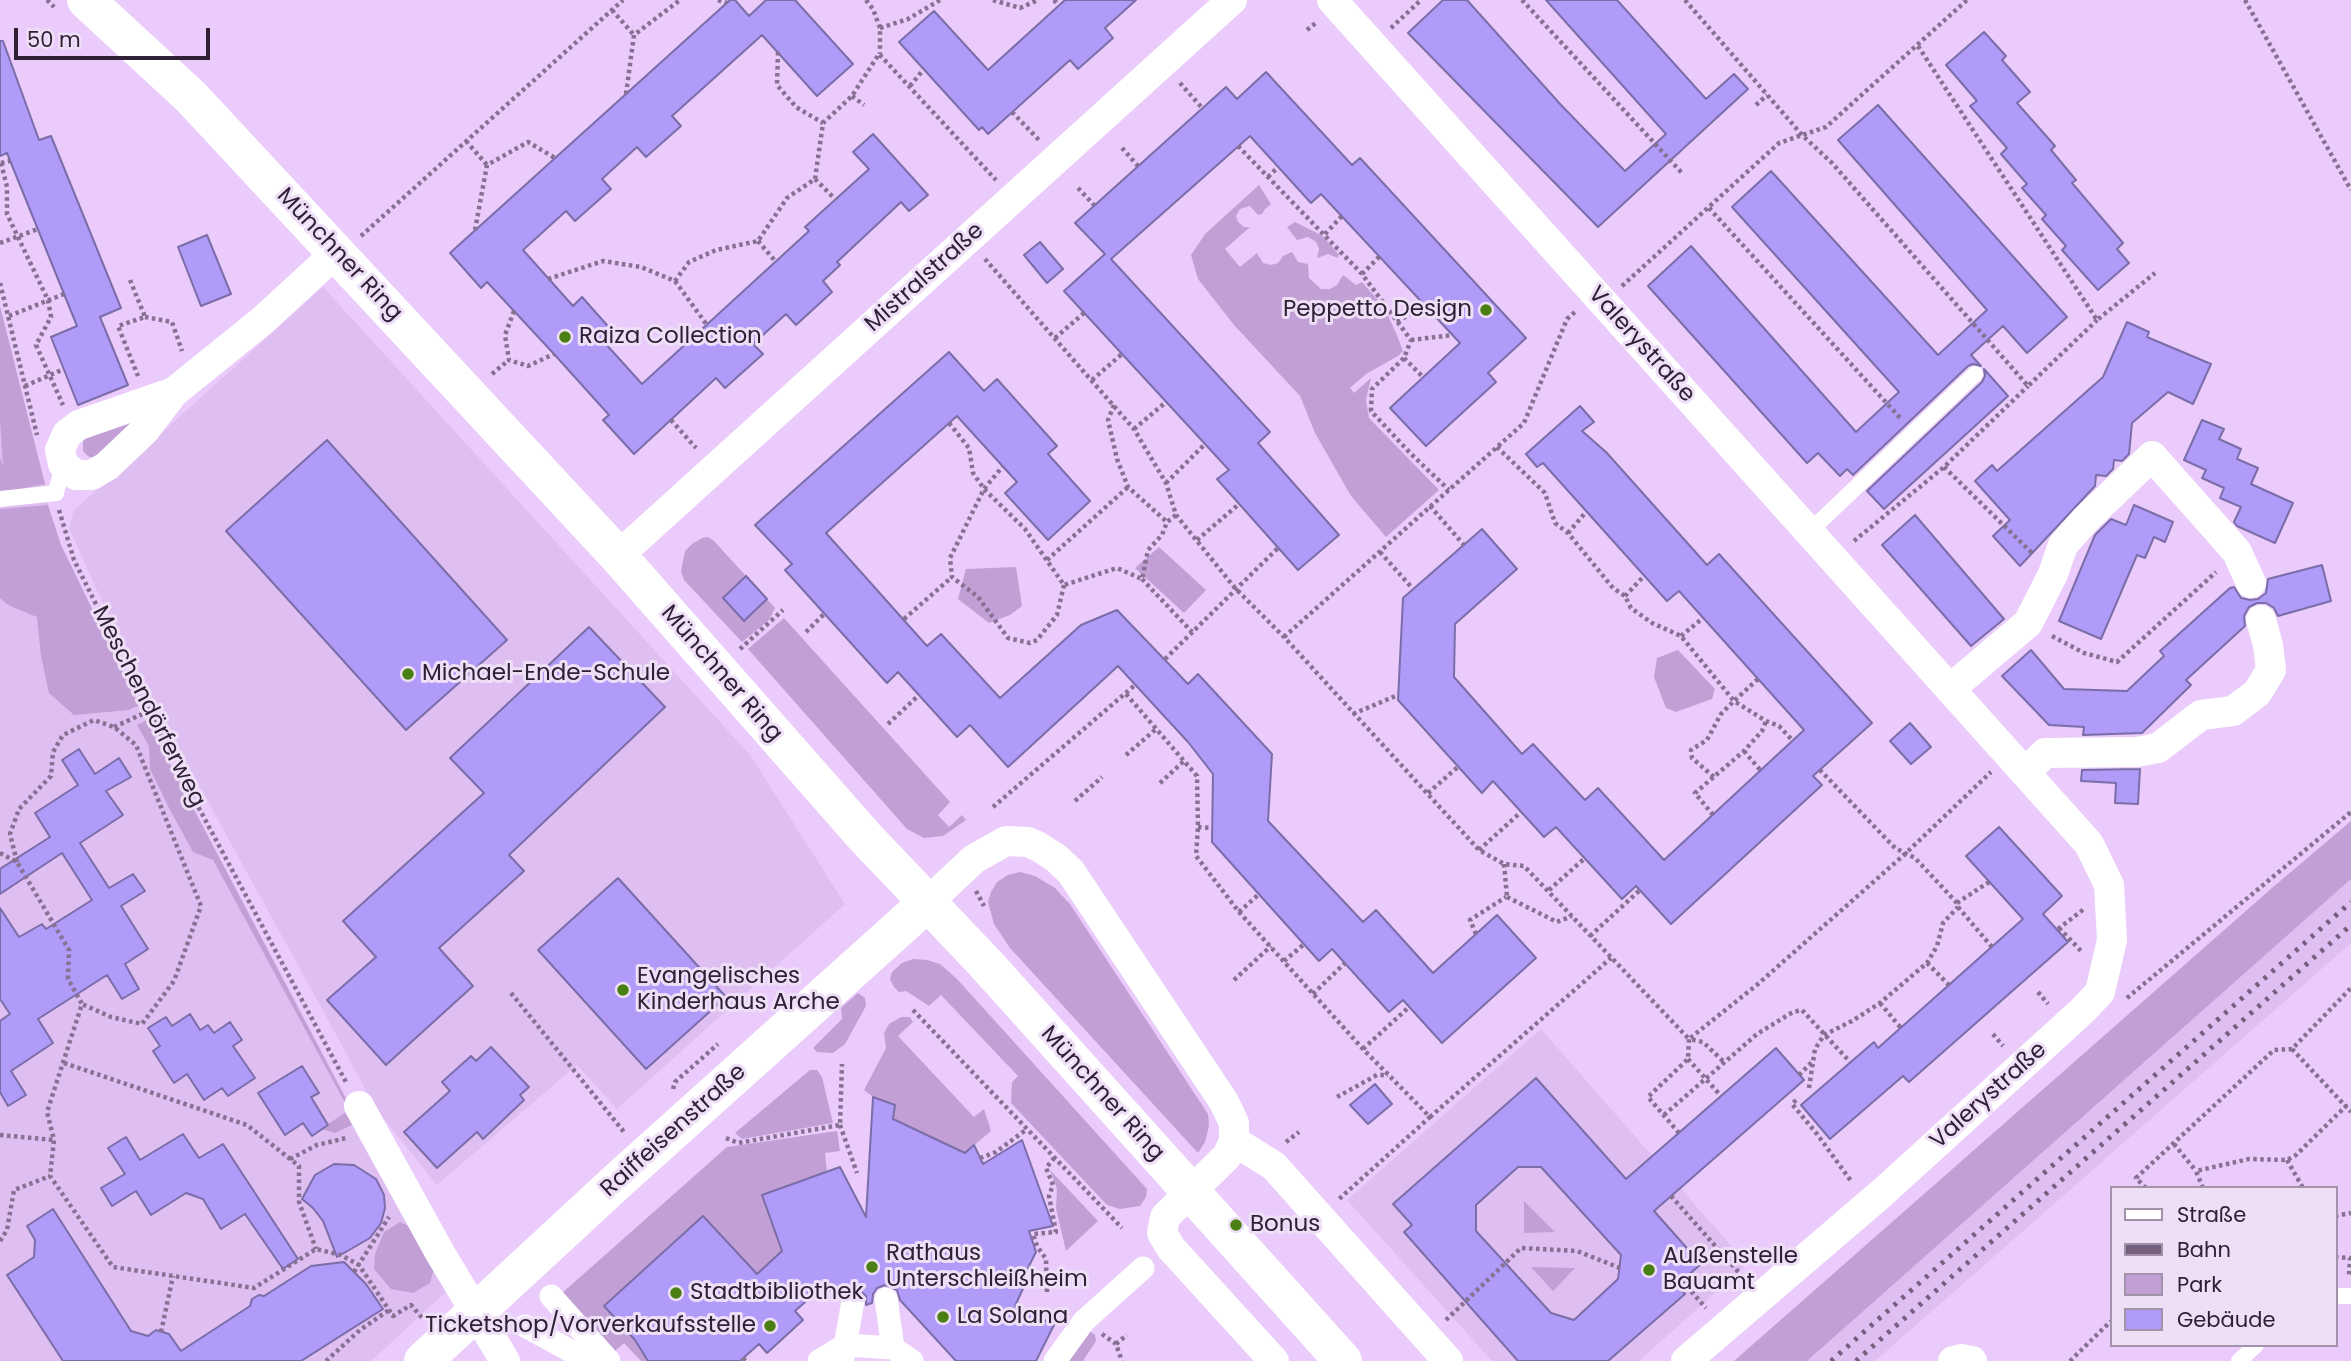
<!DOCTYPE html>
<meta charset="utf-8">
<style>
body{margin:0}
#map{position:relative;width:2351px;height:1361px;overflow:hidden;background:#eacbfb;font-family:Poppins,sans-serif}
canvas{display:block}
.legend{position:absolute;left:2110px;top:1186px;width:228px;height:161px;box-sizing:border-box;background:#eedff7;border:2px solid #a293aa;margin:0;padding:9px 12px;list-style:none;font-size:21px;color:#2f2036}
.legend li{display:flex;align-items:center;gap:14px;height:35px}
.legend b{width:35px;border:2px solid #a293aa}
.scale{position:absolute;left:14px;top:28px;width:196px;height:32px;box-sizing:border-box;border:4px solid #2f2036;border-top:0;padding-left:9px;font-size:21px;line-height:24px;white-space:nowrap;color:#2f2036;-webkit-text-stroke:5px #eedff7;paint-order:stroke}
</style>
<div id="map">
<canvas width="2351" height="1361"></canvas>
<ul class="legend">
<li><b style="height:9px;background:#fff"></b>Straße</li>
<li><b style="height:9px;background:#745f7f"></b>Bahn</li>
<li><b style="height:19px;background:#c2a0d6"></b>Park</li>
<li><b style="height:19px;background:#b09bf9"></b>Gebäude</li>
</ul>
<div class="scale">50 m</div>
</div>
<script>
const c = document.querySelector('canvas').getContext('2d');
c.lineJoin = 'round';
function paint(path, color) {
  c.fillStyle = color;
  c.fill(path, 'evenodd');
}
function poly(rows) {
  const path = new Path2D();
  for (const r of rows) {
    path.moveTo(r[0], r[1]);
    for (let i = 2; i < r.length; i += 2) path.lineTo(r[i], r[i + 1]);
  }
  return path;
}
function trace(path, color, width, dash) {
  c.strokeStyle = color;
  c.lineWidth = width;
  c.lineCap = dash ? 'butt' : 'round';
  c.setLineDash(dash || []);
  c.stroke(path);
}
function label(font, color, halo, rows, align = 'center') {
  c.font = font + ' Poppins,sans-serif';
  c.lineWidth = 6;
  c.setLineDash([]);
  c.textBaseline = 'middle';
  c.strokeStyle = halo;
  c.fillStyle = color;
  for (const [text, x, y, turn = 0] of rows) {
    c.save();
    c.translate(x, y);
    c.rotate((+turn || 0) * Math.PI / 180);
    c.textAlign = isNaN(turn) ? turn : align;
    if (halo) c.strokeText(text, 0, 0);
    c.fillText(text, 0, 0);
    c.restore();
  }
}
paint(poly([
 [323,287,750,755,845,904,617,1109,577,1065,437,1185,375,1108,344,1049,183,756,98,593,69,528,74,510,146,447],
 [0,306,45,484,48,505,61,545,139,705,448,1290,371,1361,0,1361],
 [2351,879,2351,943,1875,1361,1807,1361],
 [1541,1029,1747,1264,1639,1361,1492,1361,1347,1200]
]), '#dfbef2');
paint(poly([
 [1259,185,1271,204,1265,209,1262,214,1258,215,1250,206,1240,209,1236,216,1238,222,1244,227,1250,227,1225,249,1240,267,1257,253,1263,263,1271,265,1278,263,1283,256,1292,252,1298,262,1308,264,1309,278,1321,289,1330,289,1337,285,1343,275,1356,285,1362,282,1384,307,1396,333,1403,351,1398,356,1366,374,1350,388,1354,393,1371,378,1366,400,1369,418,1439,490,1386,537,1351,496,1315,433,1300,396,1234,325,1198,279,1191,255,1205,234],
 [1295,222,1323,236,1339,255,1338,258,1328,254,1317,258,1319,249,1316,242,1308,237,1297,240,1287,227],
 [0,306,45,484,0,493,0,457,3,466,0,422],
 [138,417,102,458,89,457,83,451,83,440,90,432],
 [48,505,61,545,139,705,129,710,74,715,49,693,41,656,37,617,8,605,0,598,0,509],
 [708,537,714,541,746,576,723,598,744,621,767,599,775,608,769,620,742,642,684,580,681,571,685,551,692,544,702,538],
 [1159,547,1206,590,1184,613,1135,568],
 [1016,567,1022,606,1010,615,989,623,958,599,966,569],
 [784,618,950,802,938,815,949,827,962,815,966,820,943,836,924,838,907,829,748,649],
 [1678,650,1715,689,1712,699,1676,712,1666,708,1654,677,1657,658],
 [147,720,358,1122,335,1133,321,1129,349,1110,213,860,193,852,168,806,150,769,149,746,137,725],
 [2351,821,2351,879,1807,1361,1734,1361,2272,888],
 [1020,872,1035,876,1055,888,1070,904,1208,1114,1209,1126,1205,1142,1198,1153,1010,948,994,924,988,902,991,892,997,882,1008,875],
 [913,959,927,960,940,964,957,979,1147,1189,1146,1197,1140,1206,1120,1209,1107,1205,1011,1103,1012,1082,1018,1076,941,995,929,1006,906,991,899,992,894,987,890,979,892,972,902,963],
 [858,993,865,998,866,1006,845,1044,833,1053,817,1052,813,1048,842,1019,841,1008],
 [901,1017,910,1017,913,1022,898,1036,974,1117,984,1109,991,1131,965,1153,893,1119,895,1105,873,1097,864,1090,886,1048,884,1033,889,1024],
 [810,1070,817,1070,822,1077,833,1123,742,1139,735,1133],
 [837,1131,840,1151,825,1153,827,1172,762,1195,782,1251,757,1274,703,1216,604,1306,635,1340,648,1361,641,1361,624,1343,614,1352,561,1294,727,1147],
 [1050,1170,1098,1221,1066,1251,1056,1208,1057,1189],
 [1524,1201,1555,1232,1524,1233],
 [400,1222,409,1226,434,1269,430,1283,413,1293,391,1289,374,1269,375,1254,384,1232],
 [1531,1267,1575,1268,1553,1291],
 [1088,1330,1095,1335,1096,1341,1083,1361,1062,1361]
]), '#c2a0d6');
const building = poly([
 [730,0,735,0,749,16,766,0,795,0,853,64,817,96,762,35,672,116,681,126,646,157,637,147,602,179,611,189,575,221,566,211,523,250,573,306,582,297,614,333,604,342,642,384,809,231,805,227,869,169,853,152,873,134,928,195,909,211,901,202,837,262,840,265,823,281,832,292,796,325,786,314,753,344,763,354,725,388,716,378,634,454,603,420,609,415,554,354,487,282,481,288,450,253,730,0],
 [1065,0,1136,0,1105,28,1113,38,1078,69,1070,60,988,134,982,127,979,130,899,42,934,11,988,70,1065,0],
 [1443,0,1467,0,1561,105,1625,171,1666,134,1546,0,1617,0,1706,99,1734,74,1748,89,1598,227,1408,33,1443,0],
 [1984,32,2006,56,2002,60,2030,92,2017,103,2055,146,2051,150,2076,180,2072,183,2123,243,2117,249,2129,263,2098,290,2062,250,2066,246,2042,219,2046,215,2022,188,2027,184,2001,154,2007,148,1970,106,1977,101,1946,65,1984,32],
 [0,41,3,41,39,140,51,136,121,308,100,317,128,385,78,405,51,337,77,326,7,153,0,156,0,41],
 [1266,72,1352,165,1360,158,1526,338,1488,373,1496,382,1426,446,1390,408,1460,343,1321,194,1311,203,1250,136,1111,259,1270,432,1258,443,1339,535,1298,570,1217,479,1229,470,1064,291,1105,254,1075,223,1226,87,1237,99,1266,72],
 [1878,105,2067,317,2027,353,2003,326,1971,355,1981,366,1973,364,1968,366,1853,475,1847,469,1840,476,1818,453,1807,463,1648,286,1691,246,1856,432,1899,392,1732,207,1771,171,1938,355,1987,310,1838,140,1878,105],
 [207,235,231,294,201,306,178,247,207,235],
 [1040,242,1063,269,1047,283,1024,255,1040,242],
 [2127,322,2149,332,2147,337,2211,364,2193,404,2168,392,2132,423,2129,454,2122,461,2114,460,2113,469,2106,476,2096,475,2095,486,2020,566,1993,536,2010,520,1975,481,1992,465,1997,471,2103,377,2127,322],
 [949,352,984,391,997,379,1057,446,1048,454,1090,501,1048,540,1005,493,1017,482,957,416,826,533,927,646,941,634,1000,698,1081,625,1117,610,1188,684,1198,674,1272,754,1268,821,1363,922,1376,910,1433,973,1497,915,1536,958,1442,1043,1403,1000,1389,1012,1332,949,1319,961,1212,842,1213,774,1188,742,1118,666,1008,767,970,725,957,737,898,672,887,683,785,570,792,564,755,525,949,352],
 [1984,369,2008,396,1884,509,1867,491,1982,382,1985,376,1984,369],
 [1580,406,1594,422,1582,431,1606,452,1707,565,1719,554,1872,723,1813,776,1822,785,1671,924,1636,886,1622,899,1556,827,1544,837,1493,781,1482,793,1398,700,1403,598,1482,529,1517,569,1455,624,1454,677,1522,754,1533,744,1585,800,1598,788,1664,860,1804,730,1679,591,1667,601,1543,463,1537,467,1526,454,1580,406],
 [2202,420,2224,429,2219,439,2241,449,2237,459,2258,468,2251,484,2293,503,2275,543,2237,526,2234,522,2241,507,2220,498,2224,488,2202,478,2206,470,2184,460,2202,420],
 [327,440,507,640,406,730,226,531,327,440],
 [2134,505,2173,522,2165,542,2154,537,2145,558,2137,555,2101,639,2059,621,2095,535,2111,519,2126,525,2134,505],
 [1915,515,2004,619,1971,646,1882,545,1915,515],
 [2322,565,2331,601,2278,616,2274,608,2266,603,2257,603,2249,607,2244,616,2245,626,2186,680,2191,685,2142,733,2083,735,2084,727,2049,725,2002,676,2031,650,2064,689,2127,691,2164,656,2160,651,2230,588,2234,587,2241,598,2250,600,2258,599,2266,593,2268,579,2322,565],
 [746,576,767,599,744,621,723,598,746,576],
 [589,627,665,707,509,855,524,871,439,948,473,986,386,1065,327,1000,376,957,343,921,484,793,450,758,589,627],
 [1910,723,1931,747,1911,764,1890,741,1910,723],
 [79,749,95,774,119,758,131,777,106,791,123,815,80,843,109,888,133,874,145,891,121,906,148,949,125,964,139,989,122,999,107,975,38,1019,53,1043,11,1071,26,1095,8,1106,0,1092,0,1021,10,1014,0,999,0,908,19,937,42,924,46,929,92,900,62,853,0,894,0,869,50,837,35,813,78,785,62,760,79,749],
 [2140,769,2138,804,2115,803,2116,783,2081,781,2082,770,2140,769],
 [1999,827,2062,896,2043,914,2068,942,1909,1082,1903,1076,1830,1139,1801,1105,1874,1042,1878,1048,2023,919,1966,856,1999,827],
 [618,878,726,997,646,1069,538,950,618,878],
 [190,1014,200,1030,208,1025,214,1033,230,1022,242,1040,233,1046,255,1078,228,1096,222,1088,204,1100,187,1074,174,1083,153,1051,160,1046,148,1028,166,1017,172,1026,190,1014],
 [491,1047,529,1087,520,1095,524,1100,483,1139,477,1132,437,1168,404,1132,450,1091,442,1082,471,1056,476,1061,491,1047],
 [1776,1048,1804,1080,1654,1211,1701,1264,1677,1285,1685,1294,1608,1361,1518,1361,1404,1232,1412,1225,1393,1204,1536,1078,1626,1179,1776,1048],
 [1518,1167,1541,1167,1621,1255,1618,1279,1574,1320,1551,1313,1476,1231,1476,1205,1518,1167],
 [302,1066,319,1093,311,1097,328,1125,312,1136,303,1123,285,1135,258,1093,302,1066],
 [1375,1084,1392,1104,1368,1124,1350,1105,1375,1084],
 [873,1097,895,1105,893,1119,965,1153,974,1145,983,1164,1022,1140,1053,1226,1029,1231,1036,1252,1022,1280,1026,1282,1015,1306,1054,1325,1036,1361,956,1361,900,1300,897,1290,885,1285,877,1288,873,1294,872,1303,866,1305,866,1296,856,1287,848,1288,841,1295,822,1287,795,1311,803,1320,767,1353,759,1344,740,1361,648,1361,635,1340,604,1306,703,1216,757,1274,782,1251,762,1195,840,1167,866,1217,873,1097],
 [183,1134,199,1158,223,1144,298,1259,283,1269,245,1214,221,1229,203,1199,186,1193,151,1215,136,1191,112,1206,101,1188,125,1174,108,1148,126,1137,140,1160,183,1134],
 [334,1164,354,1165,376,1179,384,1195,385,1208,381,1223,370,1238,337,1257,323,1221,313,1208,302,1199,315,1175,334,1164],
 [53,1209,131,1331,148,1336,156,1330,169,1334,181,1351,250,1306,252,1299,259,1295,264,1296,311,1266,344,1262,366,1284,383,1309,301,1361,63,1361,7,1275,34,1257,35,1240,27,1226,53,1209]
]);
paint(building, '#b09bf9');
trace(building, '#7a6da8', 2);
trace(poly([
 [47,0,54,7],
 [718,0,727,3],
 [866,0,873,9,880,28,880,54],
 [993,0,1020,8,1038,0],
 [1054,0,1059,6],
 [1522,0,1682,173],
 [1685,0,1802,135,1832,163,2028,386,2097,320],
 [2245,0,2351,190],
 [612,10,634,35],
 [880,28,908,19,940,0],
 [1391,28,1421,0],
 [1307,30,1317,22],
 [1918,46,2097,320,2155,273],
 [778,52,777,85,796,107,823,123],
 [1180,83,1203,109],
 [910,86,924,69],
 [626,94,634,35,680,0],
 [852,96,864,105],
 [1756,105,1767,95],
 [1012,112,1039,140],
 [466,141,487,165],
 [1238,146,1362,274,1411,340,1404,358,1372,389,1371,411,1411,454,1449,490],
 [1122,148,1138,166],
 [1,163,7,187,7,214,48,300,51,317,36,345,63,405],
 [1,163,10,161],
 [1268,177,1278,167],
 [815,179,836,200],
 [1078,188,1094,205],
 [1709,208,1902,420],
 [475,230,487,165,528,142,555,158],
 [1325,234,1342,216],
 [361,236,623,0],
 [758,241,776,262],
 [0,243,38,229],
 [985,259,1134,429,1166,483,1176,515,1235,588,1284,637,1479,850,1504,864,1524,866,1689,1039,1758,984,1905,854,1991,772],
 [1362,274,1380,256],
 [548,279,603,261,641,267,675,281,689,262,716,250,758,241,787,198,815,179,823,123,852,96,879,54,996,180],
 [130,280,145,317,118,326,138,376],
 [675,281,707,325],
 [0,283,37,435],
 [1622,286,1779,143,1826,127,1967,0],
 [514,311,505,335,509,360,528,366,554,354],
 [9,316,64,294],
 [145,317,172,322,182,351],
 [1397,322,1425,305],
 [1055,338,1084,313],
 [1411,340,1453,335],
 [1404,358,1423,377],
 [492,374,509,360],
 [1092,380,1122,354],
 [25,386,64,369],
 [1114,405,1108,420,1117,459,1128,487,1167,522],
 [671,420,696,448],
 [949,423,969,448,973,473,984,489,1003,466],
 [1134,429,1166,402],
 [1497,447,1545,493,1555,523,1568,533,1613,588,1625,596,1631,608,1652,623,1681,636,1734,701,1721,714,1707,740,1691,750,1692,758,1715,778],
 [1944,467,2033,554],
 [1166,483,1205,444],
 [1430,506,1464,545],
 [59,510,74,560,179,771,347,1084],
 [1568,533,1586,512],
 [1197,540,1239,504],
 [1854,541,1944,467,2028,386],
 [1380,552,1413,589],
 [1047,560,1128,487],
 [1142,579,1192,632],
 [1064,585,1057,615,1037,640,1030,643,1008,638,978,597,952,577,950,558,984,489,1025,529,1064,585,1117,568,1142,579,1148,550,1162,535,1167,522,1176,515],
 [1625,596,1644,576],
 [904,619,952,577],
 [806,632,824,614],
 [1681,636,1703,618],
 [2052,636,2084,653,2117,662,2216,572],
 [1284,637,1524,423,1567,319,1576,311],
 [740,649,783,610],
 [1165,659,1278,548],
 [1758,679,1734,701,1766,721,1779,726,1793,741],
 [1126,694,1197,776,1198,827,1196,856,1239,912,1363,1049,1430,1117,1338,1200],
 [1353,714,1398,695],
 [888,724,919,695],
 [114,727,149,711],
 [1744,751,1761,771],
 [1126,755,1156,729],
 [1160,783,1184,761],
 [1428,793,1459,766],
 [1075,801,1102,777],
 [993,807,1135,685],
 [1713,815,1695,793,1744,751,1762,731,1766,721],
 [1198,827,1212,828],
 [1479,850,1521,812],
 [0,853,17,862,69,950,68,979,82,1004,47,1112,54,1140,50,1176,113,1267,254,1288,316,1249,341,1255,359,1265,393,1316,411,1305,424,1320],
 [17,862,10,834,19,809,51,776,53,752,63,735,94,720,114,727,136,745,201,906,174,981,142,1024,111,1017,82,1004],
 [1504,864,1507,897],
 [1549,890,1585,858],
 [976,891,984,906],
 [1507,897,1557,922,1572,916],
 [1957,903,1989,882],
 [1958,907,1992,947],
 [1239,912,1258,895],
 [2059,928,2083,953],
 [2058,929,2084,909],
 [1476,934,1470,920,1506,897],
 [1590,936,1640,890],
 [1284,961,1303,945],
 [1927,963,1949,985],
 [1234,980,1271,946],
 [2038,992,2048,1004],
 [511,993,624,1132],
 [1313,994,1345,963],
 [2127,998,2351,812],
 [1880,1003,1901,1028],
 [913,1010,1122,1228],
 [1993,1034,2003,1046],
 [1363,1049,1409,1007],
 [2292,1049,2351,1112],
 [1688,1059,1721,1096],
 [64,1063,247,1125,299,1166,299,1202,316,1249],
 [1799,1075,1812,1062],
 [1809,1088,1815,1049,1824,1035,1852,1021,1880,1003,1927,963,1937,946,1943,923,1958,907,1957,903,1915,858,1895,848,1820,770],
 [673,1089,675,1082,718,1044],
 [1337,1097,1377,1075,1388,1075],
 [1796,1100,1792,1104,1817,1134,1851,1181],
 [1664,1115,1757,1034,1793,1012,1802,1010,1850,1062],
 [1430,1117,1611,958],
 [840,1125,857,1173],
 [1679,1133,1648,1097,1688,1059,1689,1039,1703,1042,1724,1062],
 [0,1135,54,1140],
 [726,1138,738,1143,840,1125,842,1064],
 [1286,1142,1299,1132],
 [2174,1144,2196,1171],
 [980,1158,996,1152,1027,1129],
 [290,1159,317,1145,346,1138],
 [2287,1160,2303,1188],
 [2146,1188,2136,1178,2274,1050,2292,1049,2351,988],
 [2203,1188,2196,1171,2249,1159,2287,1160,2296,1155,2346,1106,2351,1106],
 [1671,1196,1742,1276],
 [2335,1216,2351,1213],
 [0,1241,7,1230,14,1190,50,1176],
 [2335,1257,2350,1258,2349,1275],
 [354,1272,389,1217],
 [1682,1281,1706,1308],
 [1047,1292,1046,1259,1037,1246,1033,1234,1056,1232,1049,1196,1053,1185,1046,1168,1055,1157],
 [1446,1320,1521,1248,1577,1251,1620,1268],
 [161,1332,173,1276],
 [1102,1334,1116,1344,1122,1361],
 [1116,1344,1127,1335],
 [743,1358,746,1361],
 [326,1361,360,1330,389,1310],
 [2070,1361,2111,1321]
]), '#877193', 4.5, [3.5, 3.5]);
trace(poly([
 [0,499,56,493,63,464],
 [1809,532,1975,374],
 [2335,1296,2351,1296],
 [2239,1361,2256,1345]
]), '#fff', 16);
trace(poly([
 [551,1296,609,1361],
 [886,1299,893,1348],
 [525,1326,580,1356,596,1347],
 [843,1358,853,1301],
 [819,1361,845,1345,893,1348,912,1361],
 [1055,1361,1084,1321,1143,1268]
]), '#fff', 23);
trace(poly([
 [1332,0,2089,844,2109,885,2112,940,2100,992,2082,1011,1882,1193,1686,1361],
 [174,392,79,425,67,434,60,450,63,464,76,475,92,475,107,466,145,430,174,392,262,321,337,252],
 [618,556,1232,0],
 [1950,689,2028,623,2053,574,2063,545,2086,519,2152,456,2237,552,2251,583],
 [2025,773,2045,753,2137,752,2158,748,2201,715,2233,711,2257,693,2271,670,2268,645,2261,620],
 [927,903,974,859,1006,841,1028,842,1039,847,1056,858,1071,872,1224,1102,1234,1123,1234,1141,1227,1156,1165,1217,1162,1233,1171,1248,1274,1361],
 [359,1106,440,1253,505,1361],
 [1234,1141,1274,1166,1448,1361],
 [1953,1361,1961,1359,1972,1361]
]), '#fff', 30);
trace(poly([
 [423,1361,622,1177,927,903]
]), '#fff', 38);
trace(poly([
 [86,0,191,97,618,556,865,837,985,963,1343,1361]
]), '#fff', 38);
trace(poly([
 [1831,1361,2351,902],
 [1856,1361,2351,925]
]), '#745f7f', 5, [3.5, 7]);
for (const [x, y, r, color] of [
 [1486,310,7,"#4a7f14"],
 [565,337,7,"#4a7f14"],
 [408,674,7,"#4a7f14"],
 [623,990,7,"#4a7f14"],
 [1236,1225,7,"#4a7f14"],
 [872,1267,7,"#4a7f14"],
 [1649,1270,7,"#4a7f14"],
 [676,1293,7,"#4a7f14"],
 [943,1317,7,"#4a7f14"],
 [770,1326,7,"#4a7f14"]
]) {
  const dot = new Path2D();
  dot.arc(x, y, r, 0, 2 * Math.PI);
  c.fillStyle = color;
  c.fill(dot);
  trace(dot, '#eedff7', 2.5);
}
label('23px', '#2f2036', '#eedff7', [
 ["Münchner Ring",339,255,47],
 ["Mistralstraße",925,278,-42],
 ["Valerystraße",1641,345,48],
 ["Münchner Ring",721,674,49],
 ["Meschendörferweg",148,707,63],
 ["Münchner Ring",1102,1094,48],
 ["Valerystraße",1989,1096,-42],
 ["Raiffeisenstraße",674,1131,-42]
]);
label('23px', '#2f2036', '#eedff7', [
 ["Peppetto Design",1472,310,"right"],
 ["Raiza Collection",579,337],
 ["Michael-Ende-Schule",422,674],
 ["Evangelisches",637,977],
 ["Kinderhaus Arche",637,1003],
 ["Bonus",1250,1225],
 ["Rathaus",886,1254],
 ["Unterschleißheim",886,1280],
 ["Außenstelle",1663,1257],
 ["Bauamt",1663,1283],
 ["Stadtbibliothek",690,1293],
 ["La Solana",957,1317],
 ["Ticketshop/Vorverkaufsstelle",756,1326,"right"]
], 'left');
</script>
